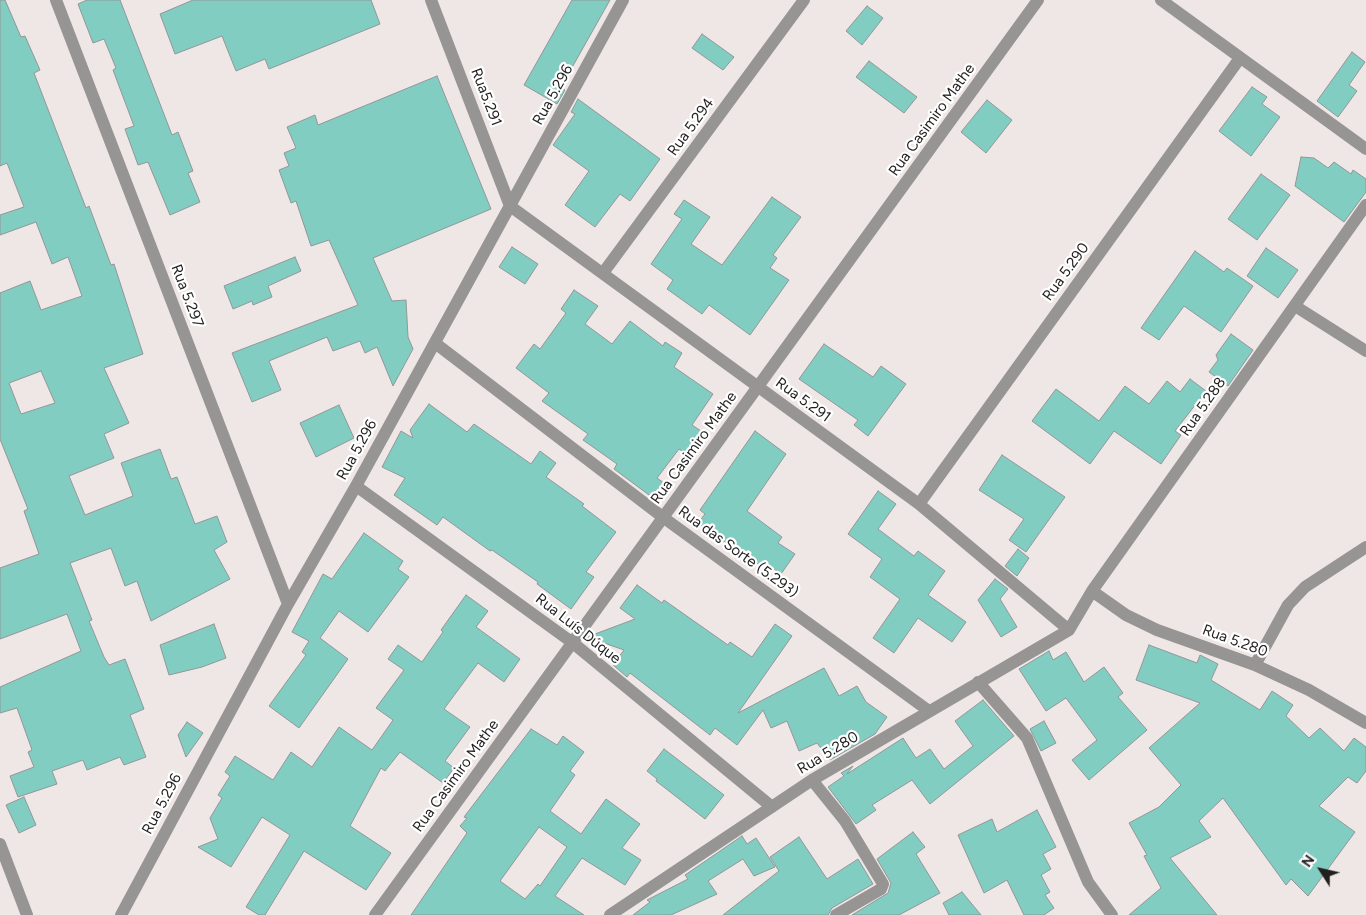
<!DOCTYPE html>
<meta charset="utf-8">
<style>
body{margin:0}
#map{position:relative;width:1366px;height:915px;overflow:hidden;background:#eee7e6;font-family:Figtree,sans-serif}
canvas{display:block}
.north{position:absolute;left:1296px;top:845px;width:50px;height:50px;-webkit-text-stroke:4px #fff;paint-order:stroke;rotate:305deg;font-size:14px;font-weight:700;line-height:20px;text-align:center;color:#221f1f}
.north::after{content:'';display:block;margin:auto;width:18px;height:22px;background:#221f1f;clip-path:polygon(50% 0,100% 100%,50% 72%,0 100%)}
</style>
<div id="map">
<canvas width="1366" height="915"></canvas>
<div class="north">N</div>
</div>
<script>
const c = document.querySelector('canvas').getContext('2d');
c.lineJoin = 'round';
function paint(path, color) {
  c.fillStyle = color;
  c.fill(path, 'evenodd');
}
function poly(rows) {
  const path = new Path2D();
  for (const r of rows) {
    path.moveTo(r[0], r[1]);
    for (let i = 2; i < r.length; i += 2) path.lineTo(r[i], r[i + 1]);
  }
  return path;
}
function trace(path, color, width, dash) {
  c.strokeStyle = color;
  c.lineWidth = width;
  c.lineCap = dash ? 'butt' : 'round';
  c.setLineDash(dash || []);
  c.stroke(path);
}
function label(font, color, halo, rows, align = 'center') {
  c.font = font + ' Figtree,sans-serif';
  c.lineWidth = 4.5;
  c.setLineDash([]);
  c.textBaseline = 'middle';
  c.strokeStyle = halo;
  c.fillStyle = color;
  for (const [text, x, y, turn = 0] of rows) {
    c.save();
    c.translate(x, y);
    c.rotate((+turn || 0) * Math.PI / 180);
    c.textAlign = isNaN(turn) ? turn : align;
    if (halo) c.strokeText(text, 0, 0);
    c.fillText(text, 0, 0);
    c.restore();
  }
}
const building = poly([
 [0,0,5,0,21,37,25,36,40,70,34,73,86,208,89,206,111,265,114,264,143,354,104,368,129,423,104,434,114,458,69,476,85,515,133,496,121,463,160,449,171,479,177,477,195,524,217,516,227,542,214,550,230,579,151,621,137,581,125,586,111,548,70,563,92,620,89,621,104,657,109,665,125,659,144,709,130,715,146,757,124,765,120,757,87,770,83,760,52,771,57,784,18,797,10,776,34,767,28,752,32,750,17,708,0,713,0,687,81,651,67,614,0,639,0,568,39,554,24,511,28,509,0,439,0,293,30,281,41,310,82,296,68,257,52,264,36,222,0,235,0,215,24,207,7,163,0,166,0,0],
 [41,371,55,403,21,414,9,383,41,371],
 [87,0,120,0,172,135,178,132,193,171,188,173,200,202,170,215,148,162,138,165,125,129,134,126,113,70,116,68,104,39,93,43,78,4,87,0],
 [193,0,371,0,380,24,269,69,265,59,236,71,222,36,175,54,160,14,193,0],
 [572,0,610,0,561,87,565,90,557,104,524,85,572,0],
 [867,6,883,18,862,45,846,31,867,6],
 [702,34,734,57,723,70,692,48,702,34],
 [1352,52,1365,62,1349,85,1357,91,1338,117,1317,101,1352,52],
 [869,61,917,97,904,113,856,77,869,61],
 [437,76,491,209,373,258,392,301,406,300,408,337,413,349,393,386,377,347,365,353,360,341,333,351,327,337,269,361,281,390,252,402,232,353,358,305,329,240,311,246,296,201,291,203,279,170,289,166,284,153,296,148,287,127,315,115,318,125,437,76],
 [1252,87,1267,97,1262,104,1280,117,1251,156,1219,131,1252,87],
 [578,99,660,159,630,201,620,194,595,227,565,205,589,171,553,145,575,114,571,112,578,99],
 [987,100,1012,120,986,153,961,132,987,100],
 [1301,157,1314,158,1328,168,1334,162,1351,174,1353,170,1366,179,1366,192,1344,222,1295,186,1301,157],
 [1261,174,1290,195,1257,240,1228,219,1261,174],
 [772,197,801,217,773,255,777,258,770,268,789,280,750,335,709,305,702,314,667,289,673,280,651,264,682,219,674,214,684,200,710,217,691,244,722,265,772,197],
 [512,247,538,264,525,284,499,267,512,247],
 [1266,248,1298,270,1278,298,1247,276,1266,248],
 [1195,251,1224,272,1227,268,1253,286,1221,332,1184,306,1159,340,1141,328,1195,251],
 [295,257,301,271,268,286,272,297,253,305,252,301,233,309,224,286,295,257],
 [574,290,598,306,585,324,612,344,630,321,663,346,665,342,682,353,674,367,713,394,692,425,701,431,685,453,679,449,657,478,664,483,653,498,614,469,617,464,583,440,588,434,542,401,549,393,516,368,534,344,540,349,566,313,561,309,574,290],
 [1231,334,1253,350,1228,386,1209,372,1218,360,1216,355,1231,334],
 [824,344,873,377,881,366,906,384,868,436,854,425,858,420,799,379,824,344],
 [1190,379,1206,391,1175,431,1181,435,1161,464,1114,431,1090,464,1032,421,1056,389,1099,421,1125,386,1149,404,1167,381,1180,392,1190,379],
 [429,404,467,432,474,424,531,464,540,451,556,463,546,477,584,504,582,506,616,532,586,572,594,577,571,609,537,584,538,582,492,550,490,551,443,517,437,525,394,495,405,478,382,467,401,431,413,438,410,430,429,404],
 [339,405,354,438,316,457,300,423,339,405],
 [755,431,786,454,747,511,782,537,778,543,795,554,781,574,765,562,762,566,751,560,698,523,705,514,700,510,755,431],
 [1002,455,1065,497,1026,552,1009,540,1024,519,979,490,1002,455],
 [878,491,896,504,878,529,914,556,918,551,945,571,928,595,966,622,952,642,918,618,894,653,873,638,900,599,870,577,882,559,848,534,878,491],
 [364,533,403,561,398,569,409,577,368,632,339,611,320,638,348,659,299,728,269,706,306,655,302,652,309,641,292,632,323,574,332,579,364,533],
 [1018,549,1029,558,1017,576,1005,566,1018,549],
 [995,579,1008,589,1000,599,1017,627,1001,637,978,600,995,579],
 [637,585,662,603,664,600,728,645,730,642,752,657,775,624,792,636,738,713,824,668,839,696,857,686,866,702,887,717,875,734,830,760,817,743,799,751,787,721,771,728,763,710,737,745,715,728,710,735,630,673,627,677,613,665,624,650,587,637,635,619,620,608,637,585],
 [466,595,488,611,476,627,520,659,504,682,478,663,444,709,470,727,445,761,454,768,443,783,400,752,385,771,381,768,350,826,391,853,366,890,304,851,265,915,259,915,246,907,290,835,262,817,231,867,198,847,218,839,210,818,222,798,218,795,230,776,225,772,235,756,273,780,291,752,312,767,339,727,372,750,393,720,376,708,404,670,388,659,398,645,422,662,443,632,441,630,466,595],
 [214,624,226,658,202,667,169,675,160,645,214,624],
 [1149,645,1197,663,1200,655,1218,664,1211,680,1260,710,1272,691,1293,705,1286,716,1309,738,1320,728,1344,751,1354,738,1366,747,1366,771,1357,783,1348,777,1319,806,1355,832,1308,896,1291,879,1286,885,1223,798,1199,821,1211,837,1170,858,1217,915,1129,915,1161,888,1144,856,1147,855,1129,823,1159,807,1181,785,1149,748,1200,703,1136,680,1149,645],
 [1049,651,1053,660,1066,652,1084,682,1104,667,1123,693,1118,697,1147,730,1089,780,1072,760,1097,740,1066,698,1046,711,1019,669,1049,651],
 [983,700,1014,736,930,804,912,780,872,805,876,810,856,824,828,787,844,776,841,773,853,766,847,774,903,738,916,758,930,749,944,769,973,746,955,721,983,700],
 [1044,721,1056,743,1041,751,1030,729,1044,721],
 [187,722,203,733,186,757,178,735,187,722],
 [531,729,557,745,563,736,584,752,570,771,575,775,550,811,581,834,606,799,640,824,622,848,641,860,625,885,582,858,555,896,584,915,411,915,467,833,460,826,467,818,464,817,531,729],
 [539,827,567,847,540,886,538,884,525,899,500,881,539,827],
 [664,749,724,795,705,819,656,781,657,779,647,771,664,749],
 [24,797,36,825,19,833,6,805,24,797],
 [1037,810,1056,847,1043,854,1051,869,1041,875,1050,892,1045,895,1054,908,1044,915,1024,915,1007,880,984,893,958,835,992,819,997,832,1037,810],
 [913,832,925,847,916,854,940,893,899,915,852,915,888,893,891,883,877,859,913,832],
 [742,836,747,844,756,838,775,867,754,876,743,859,708,881,717,894,671,915,633,915,650,902,647,900,688,879,685,875,742,836],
 [799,837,827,879,858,859,873,884,832,908,828,915,723,915,779,871,770,857,799,837],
 [962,892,981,915,949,915,943,903,962,892]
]);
paint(building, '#82cdc2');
trace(building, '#919796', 1);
trace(poly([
 [56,0,288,604],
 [431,0,510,206,919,504,1069,630],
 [1161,0,1366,149],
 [603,273,804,0],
 [1295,306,1366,351],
 [435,343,664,518,929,711],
 [356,486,573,643,772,807],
 [919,504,1240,58],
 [1092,591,1126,615,1157,630,1255,665,1309,690,1366,723],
 [1069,630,1092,591,1366,205],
 [1255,665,1288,605,1305,587,1366,547],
 [978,682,1027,738,1088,882,1112,915],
 [812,780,845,821,883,884,881,889,836,915],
 [0,844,27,915],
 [121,915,288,604,356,486,623,0],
 [375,915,1038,0],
 [610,915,812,780,1069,630]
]), '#979494', 12);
label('15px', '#221f1f', '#fff', [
 ["Rua 5.296",553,95,-61],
 ["Rua5.291",486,97,69],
 ["Rua Casimiro Mathe",932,120,-54],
 ["Rua 5.294",691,127,-54],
 ["Rua 5.290",1066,272,-54],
 ["Rua 5.297",187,296,69],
 ["Rua 5.291",803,400,36],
 ["Rua 5.288",1203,407,-55],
 ["Rua Casimiro Mathe",694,448,-54],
 ["Rua 5.296",357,450,-61],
 ["Rua das Sorte (5.293)",738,552,36],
 ["Rua Luís Dúque",578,629,38],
 ["Rua 5.280",1235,641,20],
 ["Rua 5.280",828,753,-31],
 ["Rua Casimiro Mathe",456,776,-54],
 ["Rua 5.296",162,804,-62]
]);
</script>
